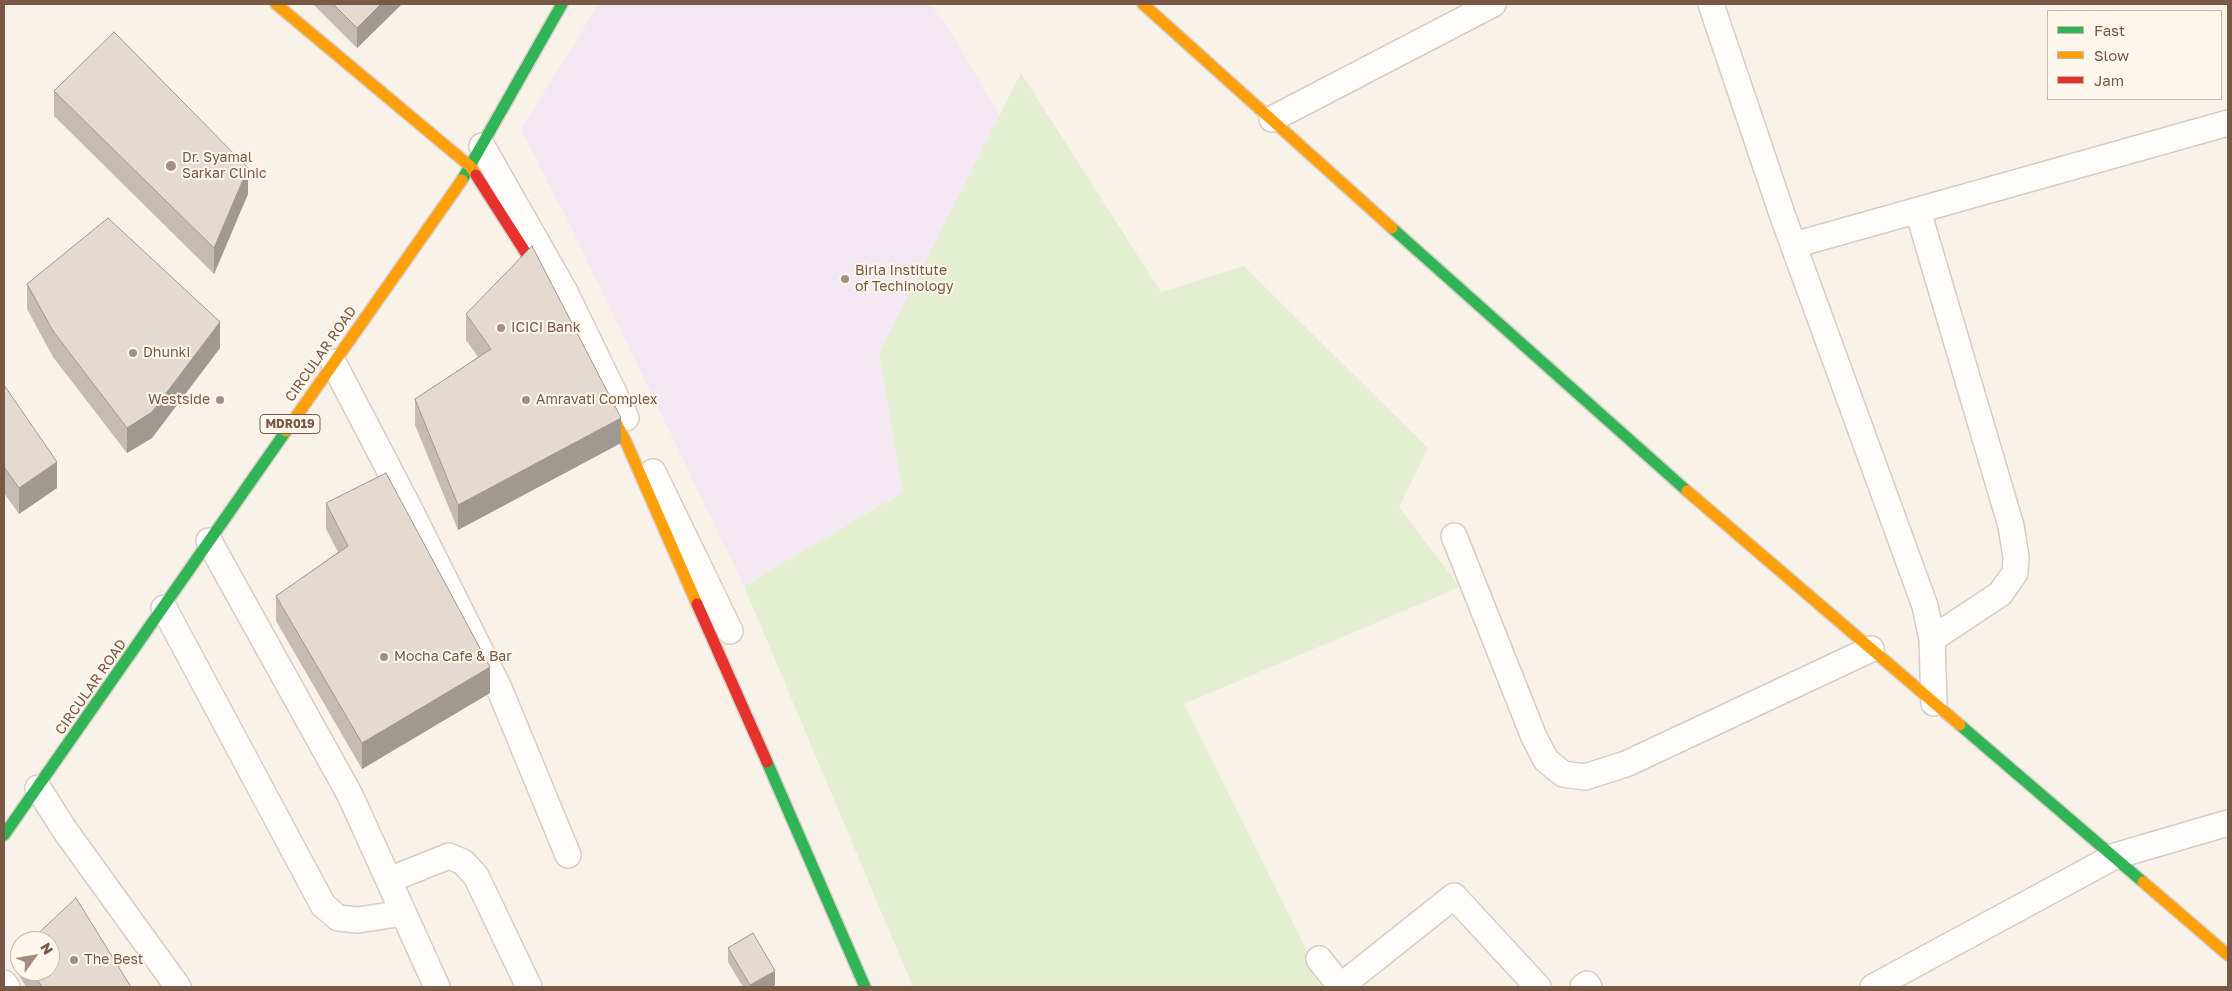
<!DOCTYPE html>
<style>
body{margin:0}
#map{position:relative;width:2232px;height:991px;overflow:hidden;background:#f8f2e9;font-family:"Golos Text",sans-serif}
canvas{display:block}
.frame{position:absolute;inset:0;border:5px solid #795846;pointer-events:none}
.legend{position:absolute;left:2047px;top:10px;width:175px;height:90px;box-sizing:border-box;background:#fff7eb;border:1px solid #c9b7a9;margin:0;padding:6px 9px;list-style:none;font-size:15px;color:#795846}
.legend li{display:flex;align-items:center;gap:10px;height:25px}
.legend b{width:25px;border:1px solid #c9b7a9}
.north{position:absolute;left:10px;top:931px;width:50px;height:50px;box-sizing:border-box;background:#fff7eb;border:1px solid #c9b7a9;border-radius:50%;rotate:58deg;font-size:14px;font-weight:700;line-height:20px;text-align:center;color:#795846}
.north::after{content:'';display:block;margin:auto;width:18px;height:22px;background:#a58e7f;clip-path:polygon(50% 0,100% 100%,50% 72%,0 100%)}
</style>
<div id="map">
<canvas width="2232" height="991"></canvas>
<div class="frame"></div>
<ul class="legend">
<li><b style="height:6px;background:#30b455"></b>Fast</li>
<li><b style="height:6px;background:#ff9f0a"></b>Slow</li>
<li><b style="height:6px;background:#e5322d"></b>Jam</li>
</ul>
<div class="north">N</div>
</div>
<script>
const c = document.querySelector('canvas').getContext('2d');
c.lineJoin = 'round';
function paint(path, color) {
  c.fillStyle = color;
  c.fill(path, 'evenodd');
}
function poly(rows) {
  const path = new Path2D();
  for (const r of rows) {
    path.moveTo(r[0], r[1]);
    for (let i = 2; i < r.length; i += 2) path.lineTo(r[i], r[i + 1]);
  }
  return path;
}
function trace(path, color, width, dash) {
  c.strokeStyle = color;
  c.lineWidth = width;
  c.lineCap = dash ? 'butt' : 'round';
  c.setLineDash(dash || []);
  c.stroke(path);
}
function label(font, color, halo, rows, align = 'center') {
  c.font = font + ' "Golos Text",sans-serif';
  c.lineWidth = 4;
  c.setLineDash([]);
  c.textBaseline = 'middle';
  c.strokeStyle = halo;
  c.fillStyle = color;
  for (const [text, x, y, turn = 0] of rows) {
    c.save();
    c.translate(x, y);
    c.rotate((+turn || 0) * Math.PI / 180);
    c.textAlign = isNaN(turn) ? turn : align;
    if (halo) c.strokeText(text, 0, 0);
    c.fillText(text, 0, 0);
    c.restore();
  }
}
paint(poly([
 [599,4,930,4,949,29,1137,353,744,586,571,227,521,129]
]), '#f4e8f2');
paint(poly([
 [1021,73,1161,292,1244,266,1428,448,1399,507,1460,587,1184,704,1325,987,913,987,744,586,903,492,879,354]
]), '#e4efd2');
const street = poly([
 [1711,4,1782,214,1925,606,1932,639,1934,703],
 [1272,119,1493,4],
 [482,146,565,292,626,418],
 [1918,211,2011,526,2016,557,2015,573,2000,594,1932,639],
 [1794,245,2228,123],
 [333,362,407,504,499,688,568,855],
 [653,472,730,631],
 [1454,536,1534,737,1546,760,1563,774,1585,777,1626,764,1871,649],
 [209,541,350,795,437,987],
 [164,608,323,905,338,918,358,920,403,913],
 [38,788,64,829,178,987],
 [389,880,449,856,463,862,476,876,529,987],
 [1319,959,1341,987],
 [4,983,7,987],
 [1341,986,1454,896,1538,987],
 [1583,987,1587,984,1589,987],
 [1873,987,2115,856,2228,823]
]);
const fast = poly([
 [462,180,562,4],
 [1392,228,1687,491],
 [1960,725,2143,882],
 [767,762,865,987],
 [4,835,286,431]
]);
const slow = poly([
 [276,4,471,167,476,175],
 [1143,4,1392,228],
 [604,399,626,442,697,604],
 [286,431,462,180],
 [1687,491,1960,725],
 [2143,882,2228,955]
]);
const jam = poly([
 [476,175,545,283],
 [697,604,767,762]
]);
trace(street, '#d6cec6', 28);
trace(fast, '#d7cec6', 14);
trace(slow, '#d7cec6', 14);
trace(jam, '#d7cec6', 14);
trace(street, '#fefdfc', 25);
trace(fast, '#30b455', 11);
trace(slow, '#ff9f0a', 11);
trace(jam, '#e5322d', 11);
paint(poly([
 [313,4,402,4,357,48],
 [54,91,248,194,214,274,54,116],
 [27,284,220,348,152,438,127,453,53,357,27,309],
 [466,314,621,443,458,530,415,425,415,399,478,357,466,340],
 [4,385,57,488,19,514,4,493],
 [326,503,490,693,362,769,276,621,276,596,338,552,326,529],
 [728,948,775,985,771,987,743,987,728,962],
 [20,951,20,971,50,971,131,987,26,987,20,977]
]), '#c5bbb3');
paint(poly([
 [381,4,402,4,357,48,357,28],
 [248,168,248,194,214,274,214,248],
 [220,322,220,348,152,438,127,453,127,428],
 [621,418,621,443,458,530,458,505],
 [57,462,57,488,19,514,19,488],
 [490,667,490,693,362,769,362,743],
 [775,971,775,985,771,987,750,987,750,985]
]), '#a09992');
const building = poly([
 [333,4,381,4,357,28,333,4],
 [114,32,248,168,214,248,54,91,114,32],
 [108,218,220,322,152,412,127,428,53,331,27,284,108,218],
 [532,246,621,418,458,505,415,399,491,349,466,314,532,246],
 [4,385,57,462,19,488,4,467,4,385],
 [386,473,490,667,362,743,276,596,348,546,326,503,386,473],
 [76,898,131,987,42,987,32,971,50,971,50,941,30,941,76,898],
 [753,933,775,971,750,985,728,948,753,933]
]);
paint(building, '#e5dad0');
trace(building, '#a09992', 1);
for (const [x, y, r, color] of [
 [171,166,6,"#a58e7f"],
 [845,279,5,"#a58e7f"],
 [501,328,5,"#a58e7f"],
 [133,353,5,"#a58e7f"],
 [220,400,5,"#a58e7f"],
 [526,400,5,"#a58e7f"],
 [384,657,5,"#a58e7f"],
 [74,960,5,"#a58e7f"]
]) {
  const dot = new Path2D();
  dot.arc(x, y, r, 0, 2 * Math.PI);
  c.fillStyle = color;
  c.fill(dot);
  trace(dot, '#fff7eb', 2);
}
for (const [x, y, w] of [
 [290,424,60]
]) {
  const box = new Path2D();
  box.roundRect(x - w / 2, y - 9.5, w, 19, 4);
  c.fillStyle = '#fff7eb';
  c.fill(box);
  trace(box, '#795846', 1);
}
label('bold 12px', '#795846', null, [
 ["MDR019",290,424]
]);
label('14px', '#795846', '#fff7eb', [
 ["Dr. Syamal",182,158],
 ["Sarkar Clinic",182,174],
 ["Birla Institute",855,271],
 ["of Techinology",855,287],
 ["ICICI Bank",511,328],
 ["Dhunki",143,353],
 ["Westside",210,400,"right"],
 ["Amravati Complex",536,400],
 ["Mocha Cafe & Bar",394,657],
 ["The Best",84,960]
], 'left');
label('14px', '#795846', '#fff7eb', [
 ["CIRCULAR ROAD",321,354,-55],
 ["CIRCULAR ROAD",91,687,-55]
]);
</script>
